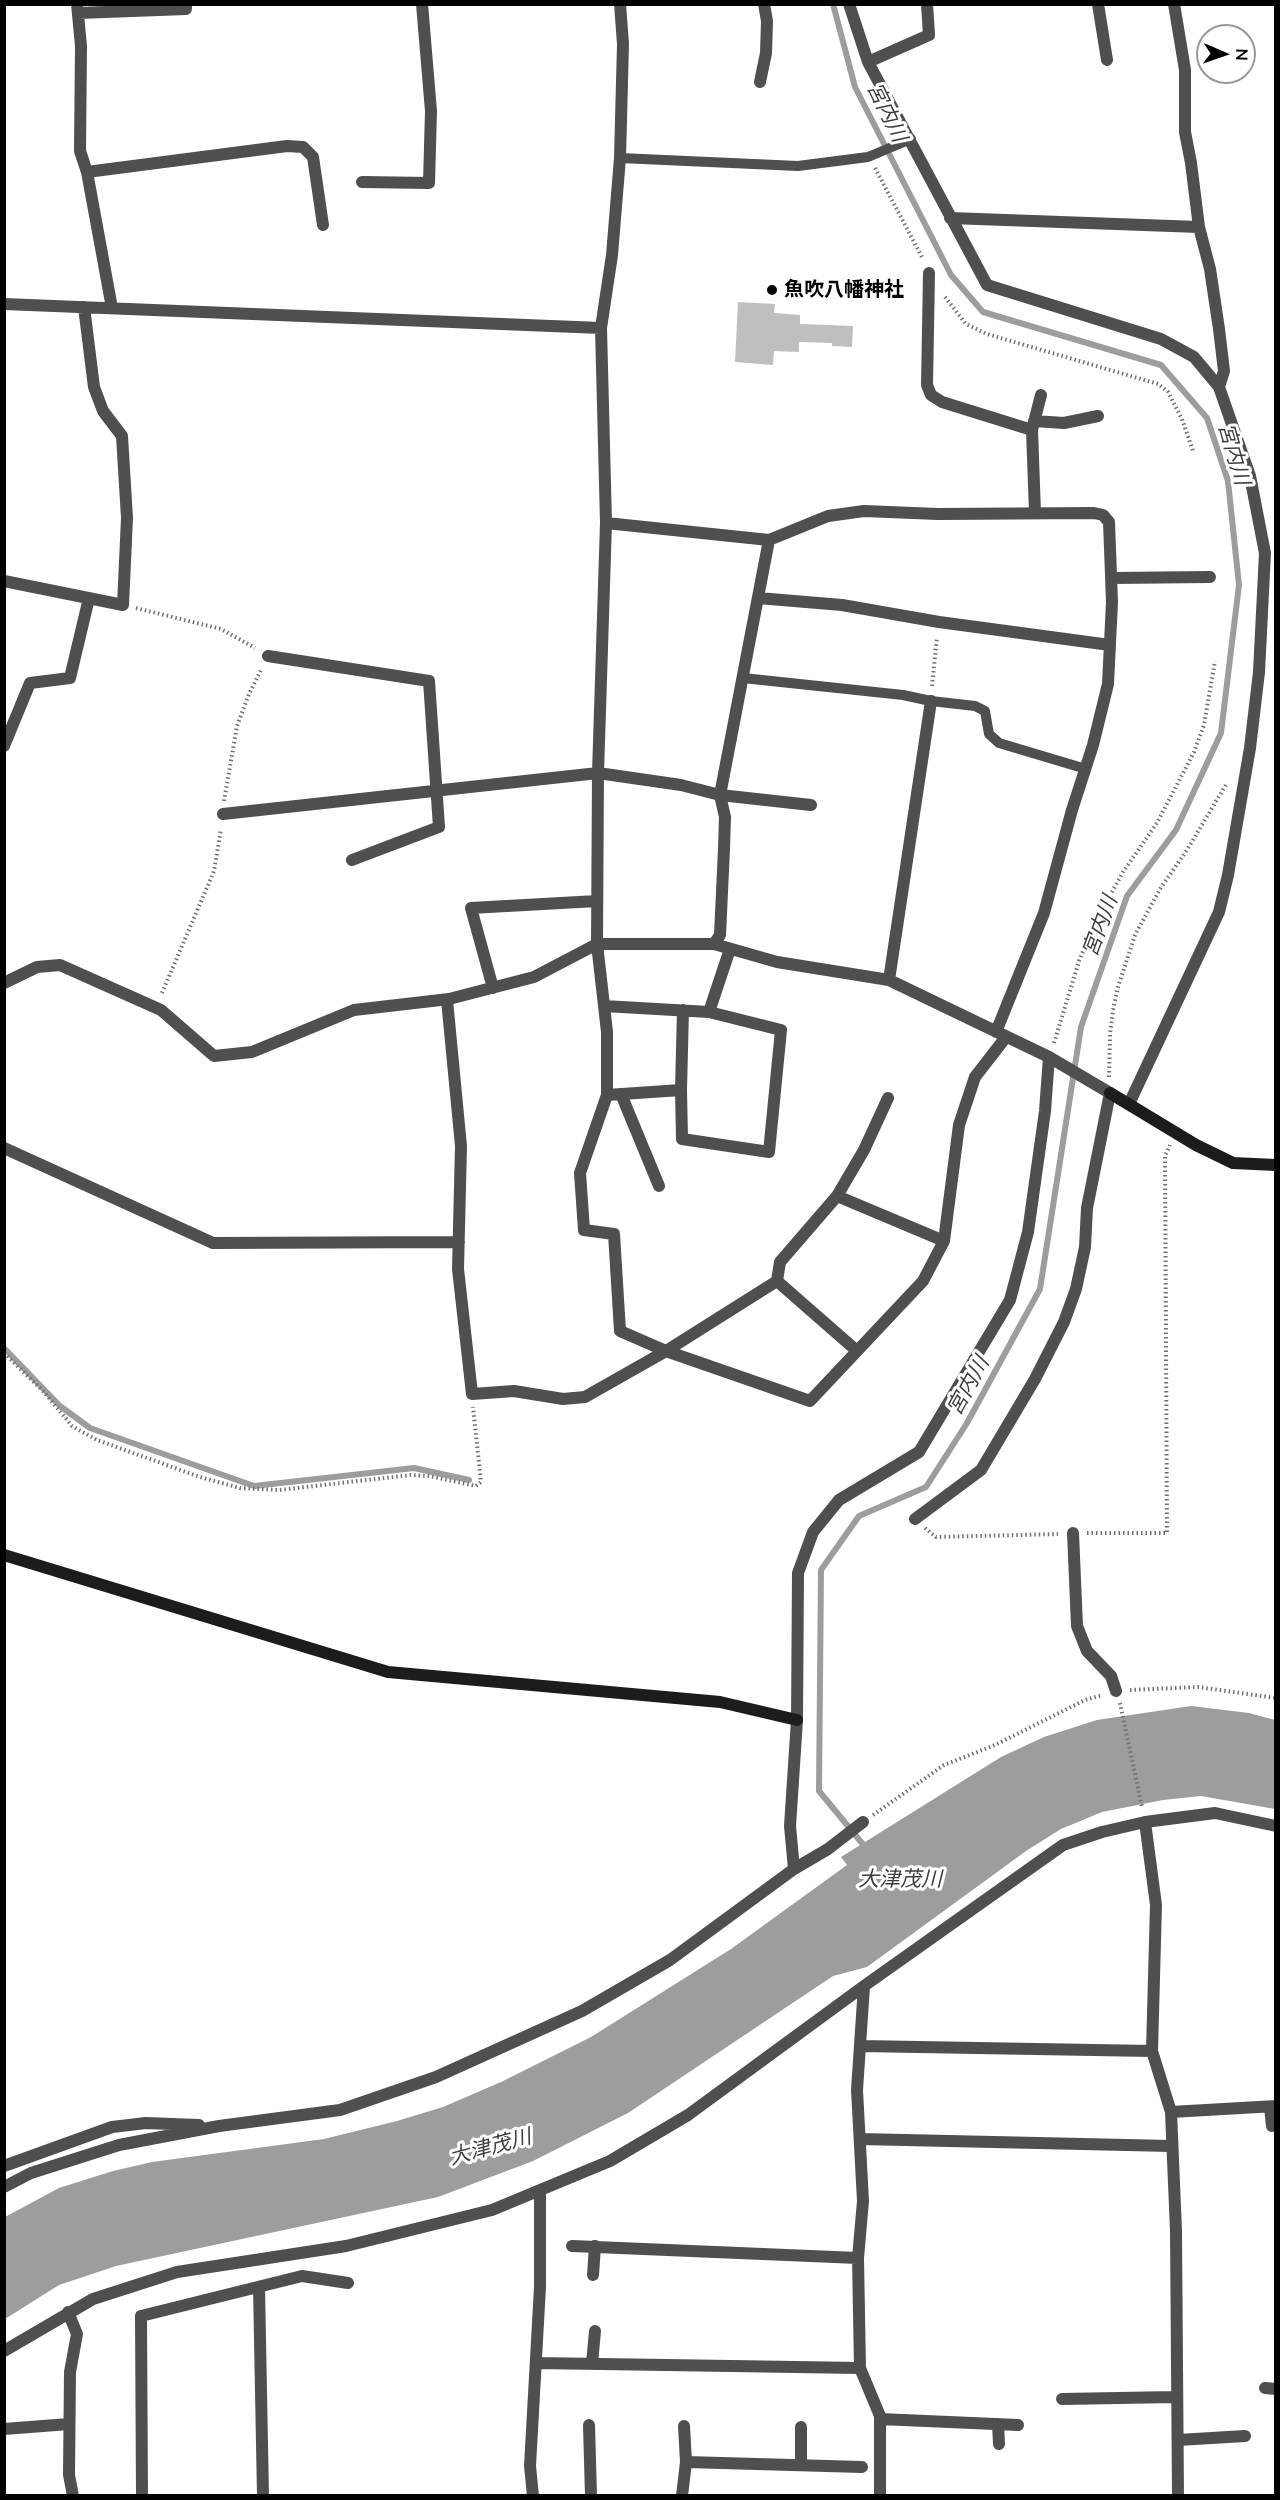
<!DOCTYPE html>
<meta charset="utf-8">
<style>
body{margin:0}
#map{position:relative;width:1280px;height:2500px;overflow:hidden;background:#fff;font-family:Lato,sans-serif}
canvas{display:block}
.frame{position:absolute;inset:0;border:6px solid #000;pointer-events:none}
.north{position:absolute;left:1196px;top:24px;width:60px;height:60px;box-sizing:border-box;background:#fff;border:2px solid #999;border-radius:50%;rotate:92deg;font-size:16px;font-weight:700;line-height:24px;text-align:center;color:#000}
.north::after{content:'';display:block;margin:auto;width:21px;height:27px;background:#000;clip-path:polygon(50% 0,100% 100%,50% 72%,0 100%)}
</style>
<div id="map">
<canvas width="1280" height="2500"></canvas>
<div class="frame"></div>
<div class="north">N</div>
</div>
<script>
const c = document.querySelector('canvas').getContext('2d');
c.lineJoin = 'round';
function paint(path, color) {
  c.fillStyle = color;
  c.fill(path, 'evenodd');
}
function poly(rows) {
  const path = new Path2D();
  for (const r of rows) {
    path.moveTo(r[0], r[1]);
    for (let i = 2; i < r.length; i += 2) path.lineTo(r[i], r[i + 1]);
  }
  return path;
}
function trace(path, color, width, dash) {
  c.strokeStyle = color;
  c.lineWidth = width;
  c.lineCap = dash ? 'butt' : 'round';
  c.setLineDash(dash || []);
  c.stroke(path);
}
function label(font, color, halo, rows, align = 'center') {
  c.font = font + ' Lato,"Noto Sans JP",sans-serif';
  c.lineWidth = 6;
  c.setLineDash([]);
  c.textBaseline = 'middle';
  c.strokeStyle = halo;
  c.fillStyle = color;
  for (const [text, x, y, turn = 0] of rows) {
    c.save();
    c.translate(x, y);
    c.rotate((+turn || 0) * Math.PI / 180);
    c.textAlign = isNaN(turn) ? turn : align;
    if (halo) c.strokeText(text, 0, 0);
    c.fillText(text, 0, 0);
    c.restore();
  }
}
paint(poly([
 [1191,1706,1249,1713,1275,1720,1275,1809,1201,1796,1163,1800,1102,1812,1061,1829,1026,1851,867,1967,833,1976,628,2113,533,2161,438,2197,116,2266,59,2285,5,2319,5,2217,59,2188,113,2171,152,2162,324,2139,397,2121,443,2107,501,2082,591,2037,731,1949,847,1865,841,1857,1001,1757,1044,1737,1097,1720]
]), '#9d9d9d');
trace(poly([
 [833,4,855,87,951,275,983,312,1161,365,1207,418,1228,481,1239,585,1221,733,1176,830,1127,896,1081,1027,1040,1289,967,1423,926,1487,859,1516,821,1570,819,1791,866,1848],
 [4,1348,60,1406,90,1428,254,1486,414,1468,469,1480]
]), '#9d9d9d', 6);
paint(poly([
 [738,302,775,304,774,313,800,315,800,324,853,326,852,347,832,346,832,343,799,342,799,352,774,351,773,365,735,362]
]), '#bfbfbf');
trace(poly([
 [875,168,923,259],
 [945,297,966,324,987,334,1158,384,1168,392,1182,419,1193,451],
 [136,608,221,629,255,648],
 [932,686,937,637],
 [224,801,237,726,249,694,262,668],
 [162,993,214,871,221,829],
 [1054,1043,1079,961,1094,925,1123,872,1157,823,1194,752,1204,725,1215,661],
 [1109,1077,1110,1034,1113,1010,1118,987,1135,935,1160,889,1187,850,1227,783],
 [4,1353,44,1392,72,1426,97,1440,200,1477,240,1488,279,1490,411,1475,429,1476,476,1486,481,1482,473,1407],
 [925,1528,936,1537,1058,1534],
 [1087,1533,1167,1533,1165,1156,1170,1145],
 [1130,1690,1198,1687,1276,1698],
 [1120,1703,1142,1807],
 [873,1815,944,1765,995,1745,1085,1700,1102,1695]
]), '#717171', 4, [1.5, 3]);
trace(poly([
 [620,158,798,166,868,157,911,139],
 [743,678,903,695,931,701,975,706,985,711,989,734,999,743,1086,769]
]), '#4f4f4f', 10);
trace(poly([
 [77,4,81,46,80,151,87,172,112,308],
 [620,4,623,44,620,158,612,255,601,328,606,523,598,773,597,944,607,1032,607,1095,580,1173,584,1230,614,1234,620,1331,666,1351,810,1401,923,1281,944,1241,959,1125,975,1077,1006,1037],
 [849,4,868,62,987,285,1161,339,1194,357,1219,387,1250,476,1265,553,1259,672,1250,748,1228,875,1219,912,1129,1104],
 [1098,4,1107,60],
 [1174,4,1185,70,1185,132,1191,163,1199,227,1210,269,1219,329,1224,371,1219,387],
 [78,13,186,9,186,4],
 [868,62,929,35,927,4],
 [760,82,766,53,767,21,764,4],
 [87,172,287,146,303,147,313,157,323,225],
 [362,182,429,183,431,111,422,4],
 [950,218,1199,227],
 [929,273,927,385,931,395,942,402,1032,430],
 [4,304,601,328],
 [1034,421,1064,423,1098,416],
 [1035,513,1032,430,1041,395],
 [606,523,769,540,828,516,864,511,938,514,1094,513,1103,515,1109,522,1112,602,1108,684,1093,745,1072,810,1044,913,996,1032],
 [1112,578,1210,577],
 [4,581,123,605,127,518,122,436,103,411,94,387,84,307],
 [758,598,842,605,939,622,1110,645],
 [268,656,429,681,439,827,352,860],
 [4,746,30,683,70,678,89,598],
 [223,814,598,773,681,785,720,795,811,805],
 [714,944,720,935,724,849,725,817,720,795,769,540],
 [889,980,931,701],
 [4,983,37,967,60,965,161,1010,214,1056,252,1052,354,1010,449,999,534,977,597,944,714,944,777,962,889,980,1049,1057,1110,1093,1087,1208,1085,1247,1076,1289,1064,1322,1035,1379,981,1470,915,1519],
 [493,988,471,908,597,901],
 [447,1000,461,1146,458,1269,472,1394,514,1391,563,1399,585,1397,666,1351,777,1281,780,1262,837,1196,864,1150,888,1098],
 [604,1006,709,1012,781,1030,769,1152,682,1139,681,1090,607,1095],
 [709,1012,730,949],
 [681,1090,683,1010],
 [621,1094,659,1186],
 [4,1148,213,1243,459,1242],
 [837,1196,944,1241],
 [777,1281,857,1351],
 [1073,1533,1077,1626,1087,1651,1111,1676,1116,1691],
 [1145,1822,1156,1905,1152,2051,1171,2112,1176,2231,1178,2496],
 [794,1869,790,1826,797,1720,798,1573,813,1532,839,1500,919,1452,1010,1300,1028,1232,1045,1111,1049,1057],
 [864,1986,857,2090,863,2201,858,2258,860,2368,880,2416,880,2496],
 [860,2046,1152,2051],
 [1270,2107,1272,2126],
 [1171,2112,1276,2106],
 [860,2139,1171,2146],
 [4,2166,112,2127,146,2123,199,2125],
 [4,2187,31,2173,119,2145,219,2126,340,2110,436,2077,582,2011,670,1960,794,1869,828,1849,863,1822],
 [572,2246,858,2258],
 [593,2275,595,2246],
 [259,2287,263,2496],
 [68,2312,77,2334,70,2372,69,2475,73,2496],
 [4,2351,93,2299,177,2272,346,2246,492,2210,610,2161,688,2115,864,1986,1063,1845,1102,1832,1145,1822,1215,1813,1276,1826],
 [536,2363,860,2368],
 [592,2364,595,2331],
 [1265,2388,1276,2389],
 [1062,2399,1175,2397],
 [880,2419,1018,2425],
 [998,2424,999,2444],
 [589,2425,591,2496],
 [801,2427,801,2465],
 [4,2429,69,2424],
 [1178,2440,1245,2436],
 [686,2462,862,2467],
 [142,2496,141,2316,302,2276,348,2283],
 [533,2496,530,2466,540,2287,540,2190],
 [682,2496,686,2462,684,2426]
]), '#4f4f4f', 12);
trace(poly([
 [1110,1093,1196,1145,1233,1163,1276,1165],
 [4,1555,388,1672,720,1702,797,1720]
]), '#1c1c1c', 12);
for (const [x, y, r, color] of [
 [772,290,6,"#000"]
]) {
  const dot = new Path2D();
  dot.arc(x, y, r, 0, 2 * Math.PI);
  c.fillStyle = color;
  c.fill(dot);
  trace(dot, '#fff', 2);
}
label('bold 20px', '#000', '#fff', [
 ["魚吹八幡神社",784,290]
], 'left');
label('italic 21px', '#3e3e3e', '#fff', [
 ["宮内川",887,112,64],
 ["宮内川",1234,454,74],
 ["宮内川",1100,926,-70],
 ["宮内川",968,1386,-61],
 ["大津茂川",900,1879],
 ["大津茂川",490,2147,-15]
]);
</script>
